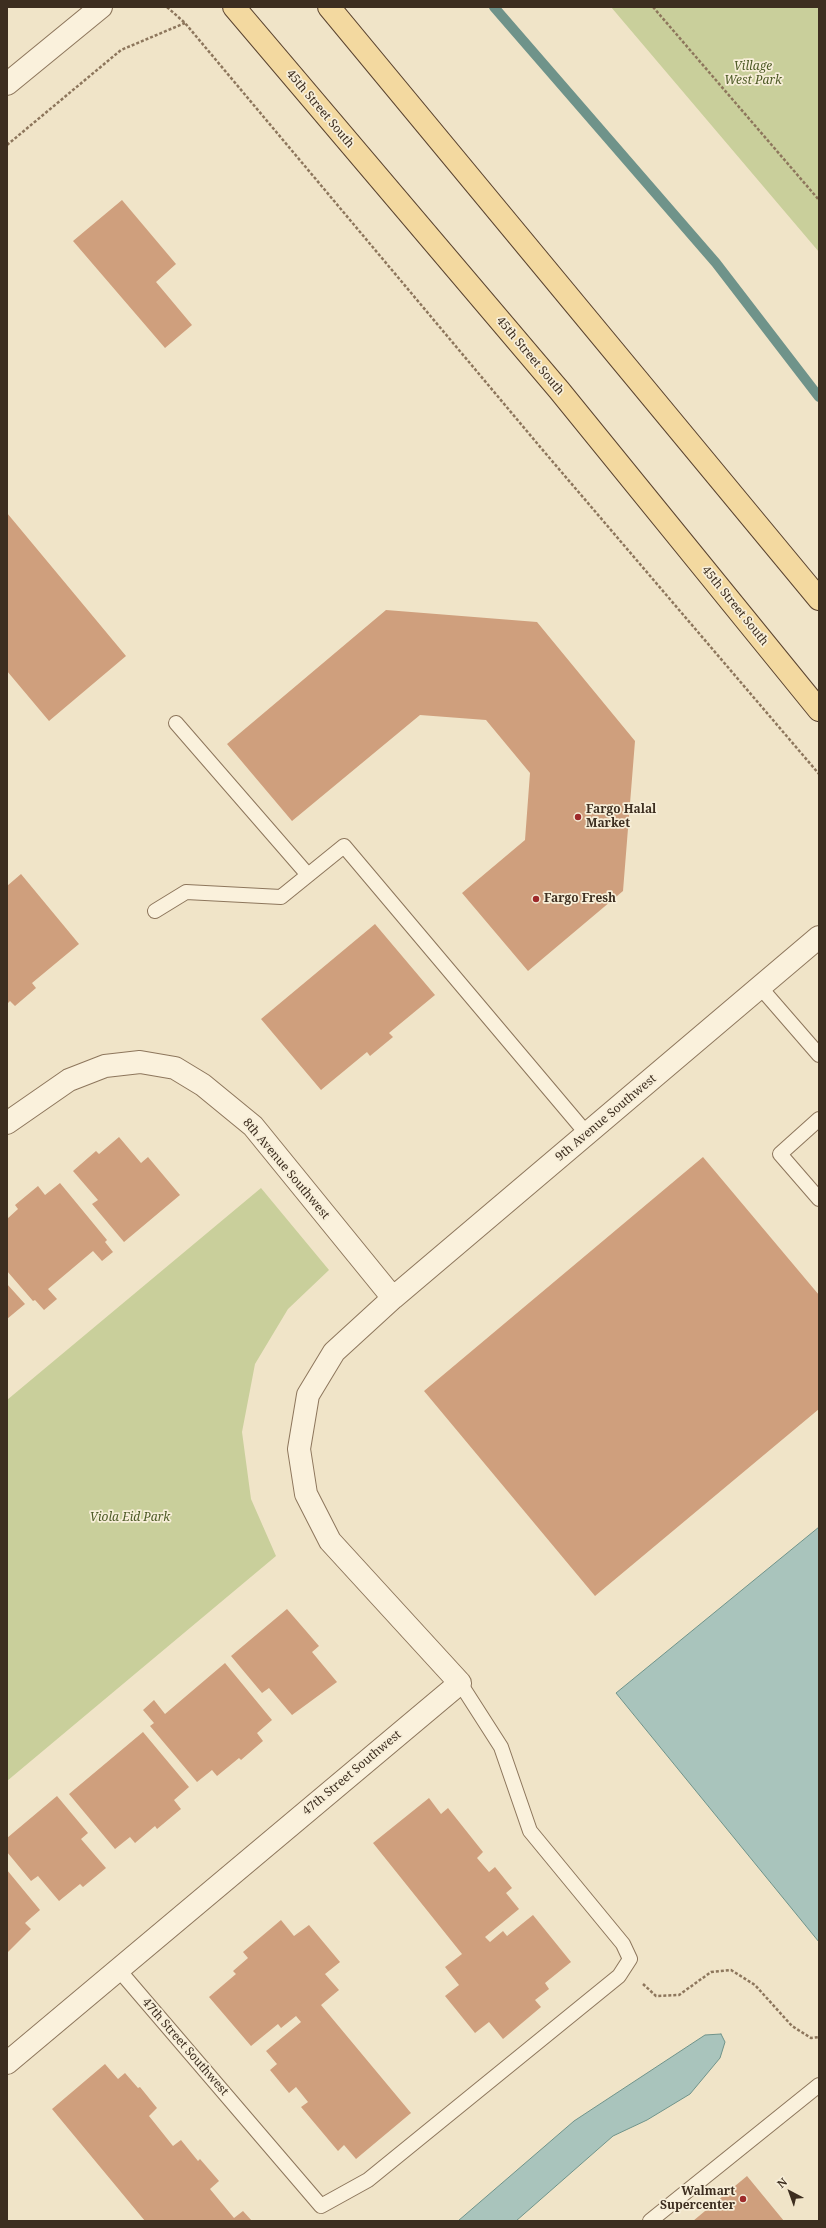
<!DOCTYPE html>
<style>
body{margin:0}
#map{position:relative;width:826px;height:2228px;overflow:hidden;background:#f0e4c8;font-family:"Noto Serif",serif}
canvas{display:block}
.frame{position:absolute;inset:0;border:8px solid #3d2e20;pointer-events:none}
.north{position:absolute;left:770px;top:2172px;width:40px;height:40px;-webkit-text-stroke:3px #f7eed8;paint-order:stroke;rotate:319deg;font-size:11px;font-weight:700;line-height:16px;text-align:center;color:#3d2e20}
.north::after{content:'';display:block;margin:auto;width:14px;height:18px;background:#3d2e20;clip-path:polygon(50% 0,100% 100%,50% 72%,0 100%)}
</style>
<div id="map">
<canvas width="826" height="2228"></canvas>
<div class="frame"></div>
<div class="north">N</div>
</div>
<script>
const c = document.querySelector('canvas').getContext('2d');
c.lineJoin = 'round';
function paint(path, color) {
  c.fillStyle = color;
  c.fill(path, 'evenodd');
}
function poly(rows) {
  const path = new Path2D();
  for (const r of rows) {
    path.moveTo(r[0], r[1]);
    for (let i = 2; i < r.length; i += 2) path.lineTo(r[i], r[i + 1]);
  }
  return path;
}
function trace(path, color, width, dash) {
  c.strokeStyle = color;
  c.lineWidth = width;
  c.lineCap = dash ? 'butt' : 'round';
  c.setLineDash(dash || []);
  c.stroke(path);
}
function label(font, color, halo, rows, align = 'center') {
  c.font = font + ' "Noto Serif",serif';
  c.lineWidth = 3.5;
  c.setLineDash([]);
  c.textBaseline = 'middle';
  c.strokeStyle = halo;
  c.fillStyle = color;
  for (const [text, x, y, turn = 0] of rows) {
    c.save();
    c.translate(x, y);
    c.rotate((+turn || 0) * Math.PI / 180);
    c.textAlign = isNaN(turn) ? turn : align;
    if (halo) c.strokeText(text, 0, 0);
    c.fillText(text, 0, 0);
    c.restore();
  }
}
paint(poly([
 [611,7,819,7,819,252],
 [261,1188,329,1270,288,1309,255,1364,242,1432,251,1499,276,1556,7,1781,7,1400]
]), '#c9cf9b');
const water = poly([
 [819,1527,819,1942,616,1693,819,1527],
 [721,2034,725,2042,720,2058,690,2094,647,2120,613,2136,516,2221,458,2221,574,2121,705,2035,721,2034]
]);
paint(water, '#a9c4bc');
trace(water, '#6f938a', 1);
trace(poly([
 [494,7,716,263,819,397]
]), '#6f938a', 10);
paint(poly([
 [122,200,176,264,156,282,192,325,165,348,73,241],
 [7,513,126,656,49,721,7,671],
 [386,610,537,622,635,741,623,891,528,971,462,893,525,840,530,773,486,720,420,715,292,821,227,744],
 [21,874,79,944,32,983,36,988,15,1006,10,1001,7,1004,7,886],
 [375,924,435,995,389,1033,393,1037,370,1056,367,1052,321,1090,261,1019],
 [119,1137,141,1163,148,1157,180,1195,124,1242,92,1204,98,1200,73,1171,96,1151,99,1154],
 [703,1157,819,1295,819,1409,595,1596,424,1391],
 [60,1183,107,1240,105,1242,113,1252,102,1261,93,1251,48,1289,57,1299,44,1310,35,1300,33,1301,7,1271,7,1219,18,1209,15,1205,38,1186,45,1195],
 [7,1284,25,1304,7,1319],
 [287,1609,319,1646,312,1652,337,1682,292,1715,269,1688,262,1693,231,1656],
 [225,1663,272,1720,257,1733,263,1741,241,1760,239,1758,217,1776,212,1770,197,1782,150,1726,154,1723,143,1710,154,1700,165,1714],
 [143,1732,189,1787,174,1800,181,1809,157,1829,155,1826,135,1843,130,1837,115,1849,69,1794],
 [57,1796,88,1833,81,1839,106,1868,83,1887,80,1884,59,1901,38,1876,31,1881,7,1852,7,1838],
 [429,1798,441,1814,448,1808,483,1852,477,1858,489,1872,495,1867,512,1888,506,1893,519,1909,485,1937,490,1942,503,1931,507,1936,533,1915,571,1962,545,1983,549,1989,535,2000,541,2007,503,2039,489,2022,475,2033,445,1996,459,1985,445,1967,462,1954,373,1843],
 [7,1870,40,1910,25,1923,31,1929,7,1953],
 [281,1920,294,1936,309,1925,340,1962,325,1974,339,1990,321,2005,411,2113,356,2159,344,2145,338,2151,301,2107,308,2102,296,2087,289,2093,270,2070,277,2064,266,2051,301,2022,296,2016,281,2028,278,2024,251,2046,209,1997,236,1974,233,1971,248,1958,243,1952],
 [105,2064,118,2079,125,2073,138,2088,140,2087,157,2108,149,2116,173,2146,181,2140,198,2161,200,2159,219,2181,210,2189,234,2218,243,2211,252,2221,145,2221,52,2109],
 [747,2176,784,2221,693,2221]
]), '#cf9f7d');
const service = poly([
 [176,723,308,875],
 [155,911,186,892,281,897,344,846,587,1134],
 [760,987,819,1055],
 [819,1119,780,1154,819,1199],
 [118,1969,321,2206,368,2180,619,1976,630,1959,623,1944,530,1831,501,1747,460,1683],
 [650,2221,819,2085]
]);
const minor = poly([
 [7,1123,69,1080,105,1066,140,1062,175,1068,203,1085,253,1126,393,1298],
 [7,2063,460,1683,330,1541,306,1494,299,1449,308,1395,334,1352,393,1298,819,937]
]);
const tertiary = poly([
 [7,84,101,7]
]);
const primary = poly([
 [234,7,559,390,819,710],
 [329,7,819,599]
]);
trace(service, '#8d765c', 16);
trace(minor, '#8d765c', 24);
trace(tertiary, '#8d765c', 24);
trace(primary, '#5b4430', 24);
trace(poly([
 [167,7,185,23,541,448,819,774],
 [653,7,819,200],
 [7,145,121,50,185,23],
 [643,1984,656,1996,679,1995,711,1972,731,1970,755,1985,792,2026,811,2038,819,2037]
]), '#8d765c', 2.5, [3, 2]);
trace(service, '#faf1dc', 14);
trace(minor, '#faf1dc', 22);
trace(tertiary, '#faf1dc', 22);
trace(primary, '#f3d9a0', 22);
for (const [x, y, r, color] of [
 [578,817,4,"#9e2a2b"],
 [536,899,4,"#9e2a2b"],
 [743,2199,4,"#9e2a2b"]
]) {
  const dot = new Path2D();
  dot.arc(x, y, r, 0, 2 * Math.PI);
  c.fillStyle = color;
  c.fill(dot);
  trace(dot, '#f7eed8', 1.5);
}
label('italic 12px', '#4d5a26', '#f7eed8', [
 ["Village",753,67],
 ["West Park",753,81],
 ["Viola Eid Park",130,1518]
]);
label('12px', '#3d2e20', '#f7eed8', [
 ["45th Street South",320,109,50],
 ["45th Street South",530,356,50],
 ["45th Street South",735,606,51],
 ["9th Avenue Southwest",606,1118,-40],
 ["8th Avenue Southwest",286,1169,50],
 ["47th Street Southwest",352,1773,-40],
 ["47th Street Southwest",185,2047,49]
]);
label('bold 12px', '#3d2e20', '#f7eed8', [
 ["Fargo Halal",586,810],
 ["Market",586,824],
 ["Fargo Fresh",544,899],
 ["Walmart",735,2192,"right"],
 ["Supercenter",735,2206,"right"]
], 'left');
</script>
